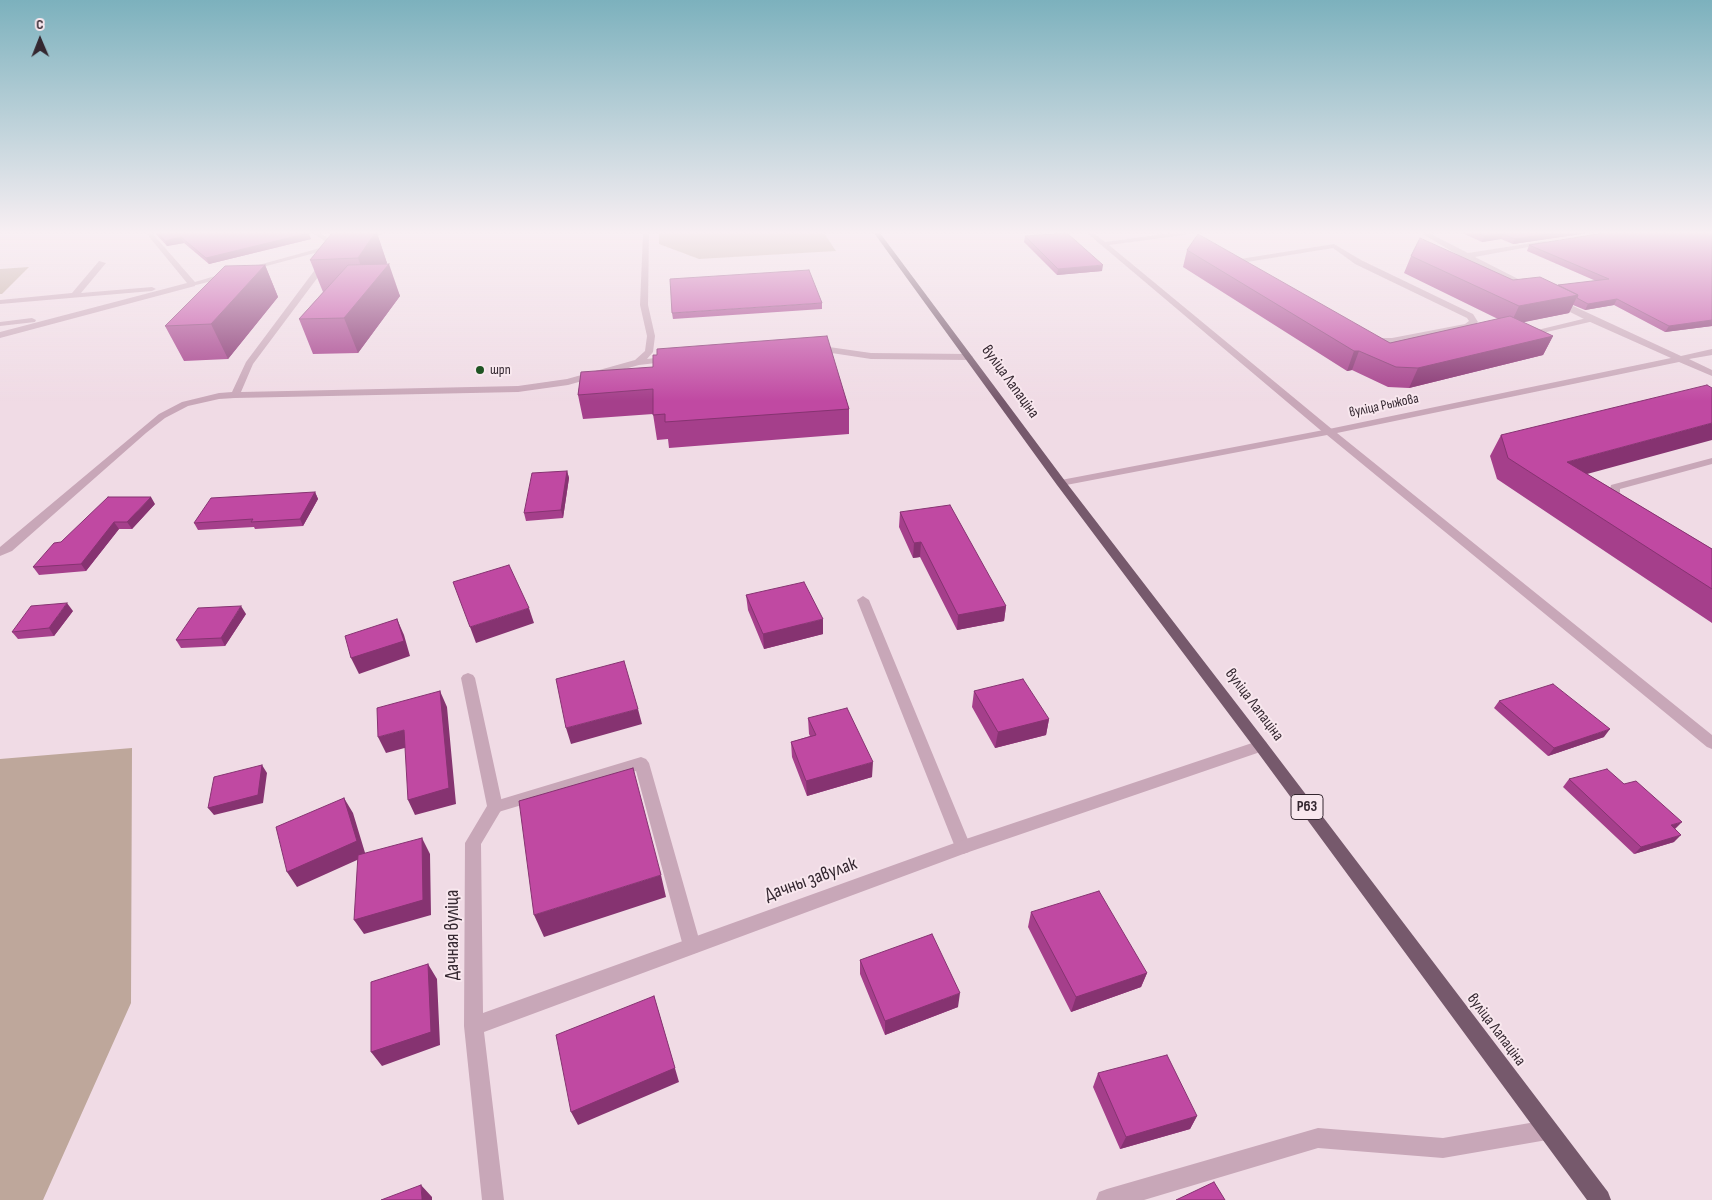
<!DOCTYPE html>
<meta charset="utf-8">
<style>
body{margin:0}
#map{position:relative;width:1712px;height:1200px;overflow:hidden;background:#f0dbe5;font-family:"Sofia Sans Condensed",sans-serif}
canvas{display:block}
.north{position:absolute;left:15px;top:15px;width:50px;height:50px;-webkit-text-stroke:4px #f8e7ee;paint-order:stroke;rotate:359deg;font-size:14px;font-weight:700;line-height:20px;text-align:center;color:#342730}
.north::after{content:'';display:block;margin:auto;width:18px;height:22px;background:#342730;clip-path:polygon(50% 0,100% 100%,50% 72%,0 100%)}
</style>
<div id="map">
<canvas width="1712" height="1200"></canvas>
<div class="north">С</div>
</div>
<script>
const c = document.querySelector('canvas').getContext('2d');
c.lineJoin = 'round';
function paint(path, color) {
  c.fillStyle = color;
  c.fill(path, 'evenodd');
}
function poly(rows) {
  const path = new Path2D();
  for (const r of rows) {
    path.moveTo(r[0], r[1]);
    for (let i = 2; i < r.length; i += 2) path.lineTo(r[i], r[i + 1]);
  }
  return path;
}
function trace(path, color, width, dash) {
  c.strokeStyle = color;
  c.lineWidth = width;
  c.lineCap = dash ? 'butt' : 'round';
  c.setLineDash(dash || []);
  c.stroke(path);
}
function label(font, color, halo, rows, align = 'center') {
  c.font = font + ' "Sofia Sans Condensed",sans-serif';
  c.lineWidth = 4;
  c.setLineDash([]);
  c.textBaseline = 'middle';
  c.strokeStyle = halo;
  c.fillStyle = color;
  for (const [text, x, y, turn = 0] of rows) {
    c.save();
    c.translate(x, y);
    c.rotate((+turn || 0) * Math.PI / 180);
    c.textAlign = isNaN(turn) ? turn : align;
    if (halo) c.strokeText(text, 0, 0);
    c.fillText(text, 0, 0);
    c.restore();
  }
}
paint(poly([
 [659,233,824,233,836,251,699,259,659,244],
 [29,267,2,294,0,294,0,269],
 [132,748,131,1003,43,1200,0,1200,0,759]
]), '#bea79b');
paint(poly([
 [146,233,152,233,195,282,195,286,0,338,0,332,187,283,146,233],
 [643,233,649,233,648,305,655,336,653,352,647,359,670,356,673,357,673,361,639,365,568,385,518,392,235,398,219,399,188,406,165,418,146,433,12,551,0,556,0,547,159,414,182,402,219,393,232,392,246,362,323,259,330,261,253,364,241,392,518,386,567,379,635,360,645,351,647,336,640,305,643,233],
 [1087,233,1094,233,1105,242,1171,233,1188,233,1185,235,1109,245,1333,430,1333,434,1325,434,1087,233],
 [1334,244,1361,260,1473,314,1478,322,1471,328,1392,344,1375,342,1361,337,1236,261,1240,259,1334,244],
 [1333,248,1355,264,1467,318,1469,321,1465,324,1392,338,1379,338,1367,333,1247,262,1333,248],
 [99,261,106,263,81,293,152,287,156,289,152,291,0,304,0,300,72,293,99,261],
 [1591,317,1595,319,1594,321,1525,337,1521,334,1591,317],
 [32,318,36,320,35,322,0,326,0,322,32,318],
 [815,345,871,353,969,354,973,357,969,360,871,359,812,350,812,346,815,345],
 [1712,458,1712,464,1620,489,1620,493,1629,502,1628,504,1620,504,1609,494,1611,485,1712,458],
 [863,596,869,600,971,847,969,852,963,854,957,852,955,847,857,600,863,596],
 [641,757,646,759,649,763,701,946,698,952,692,954,686,952,683,946,636,771,495,813,489,812,487,807,489,802,495,801,641,757],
 [1547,1120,1554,1123,1557,1130,1554,1137,1547,1140,1443,1158,1318,1148,1144,1200,1096,1200,1099,1192,1107,1189,1318,1128,1443,1138,1547,1120]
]), '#c8a7b8');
paint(poly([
 [312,233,320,233,341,246,248,271,244,269,331,245,312,233],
 [377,233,387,233,362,241,359,239,377,233],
 [1421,233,1429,233,1468,253,1545,241,1549,243,1475,257,1532,286,1532,290,1529,290,1463,258,1421,233],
 [229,272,233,274,232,276,192,286,188,284,229,272],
 [1552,299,1558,299,1681,356,1712,349,1712,355,1689,359,1712,370,1712,376,1679,362,1337,433,1712,735,1712,749,1707,747,1327,435,1061,486,1056,483,1061,480,1329,429,1671,358,1588,321,1552,303,1552,299],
 [468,673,473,675,475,678,503,807,481,844,483,1013,963,840,1261,740,1266,742,1268,746,1266,750,966,853,484,1032,504,1200,482,1200,464,1026,465,843,487,806,461,678,463,675,468,673]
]), '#c8a7b8');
paint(poly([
 [874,233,880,233,1065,481,1266,742,1608,1192,1611,1200,1587,1200,1256,750,1057,485,874,233]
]), '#76596c');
paint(poly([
 [155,233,311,233,309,234,311,239,209,264,184,243,167,246],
 [332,233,377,233,387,263,386,264,400,296,358,353,313,354,299,319,323,292,310,260],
 [1462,233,1588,233,1513,244,1501,239,1482,242],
 [1712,233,1712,326,1665,332,1614,305,1585,310,1573,305,1569,313,1523,322,1553,336,1543,355,1409,388,1388,387,1352,370,1347,371,1183,267,1187,250,1390,343,1498,319,1404,273,1411,256,1513,280,1558,285,1596,281,1527,251,1529,245],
 [1025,236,1102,271,1057,275,1024,242],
 [265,265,278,297,228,359,184,361,165,326],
 [822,303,822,309,673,319,672,313],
 [581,372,849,409,849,434,669,448,668,439,657,440,653,414,583,419,578,395],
 [1501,435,1587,474,1712,549,1712,623,1497,479,1490,456],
 [567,471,569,478,563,518,526,521,524,513],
 [315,492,318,499,303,526,255,529,254,527,198,530,194,523],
 [155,504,132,529,119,529,86,571,39,575,33,567,61,542],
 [900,512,1006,606,1004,621,957,630,920,557,913,558,899,527],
 [746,595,823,634,764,649,748,610],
 [73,611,54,636,18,639,12,632],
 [246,614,225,646,181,648,176,640],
 [974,691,1049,719,1046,735,995,748,972,707],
 [1499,701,1604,737,1548,756,1494,708],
 [808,718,872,777,807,796,792,757,791,742,810,736,809,734],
 [1569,779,1675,829,1674,842,1634,854,1563,787],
 [1031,912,1147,973,1141,987,1071,1012,1028,927],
 [860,960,958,1007,885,1035,860,974],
 [1098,1073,1197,1116,1190,1129,1120,1149,1093,1087]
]), '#a53f8b');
paint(poly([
 [304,233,311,233,309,234,311,239,209,264,206,258],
 [375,233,377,233,387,263,376,279,389,264,400,296,358,353,344,318,369,288,358,258],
 [1554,233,1588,233,1513,244,1515,239],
 [1503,234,1501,239,1482,242,1484,236],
 [181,237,184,243,167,246,165,241],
 [265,265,278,297,228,359,211,324],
 [1103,265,1102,271,1057,275,1058,269],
 [1578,295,1569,313,1510,325,1519,306],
 [1617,299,1614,305,1585,310,1588,304],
 [1712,320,1712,326,1665,332,1669,326],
 [1553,336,1543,355,1409,388,1418,368],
 [1354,351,1359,351,1352,370,1347,371],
 [1712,423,1712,440,1554,483,1567,462],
 [567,471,569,478,563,518,561,510],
 [315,492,318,499,303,526,300,519],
 [151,497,155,504,132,529,127,522],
 [114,522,119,529,86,571,81,564],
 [921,542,920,557,913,558,914,543],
 [67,603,73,611,54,636,49,628],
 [241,606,246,614,225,646,221,638],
 [1006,606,1004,621,957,630,958,615],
 [529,608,534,623,476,643,470,627],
 [397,619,404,635,410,656,359,674,351,658],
 [823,619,823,634,764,649,763,634],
 [440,691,447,707,456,804,415,815,408,800],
 [638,709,642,724,571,744,566,728],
 [1049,719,1046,735,995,748,998,732],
 [1610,729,1604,737,1548,756,1554,748],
 [404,730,412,746,386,753,378,737],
 [873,762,872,777,807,796,806,781],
 [262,765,267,773,263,803,214,815,208,808],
 [344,798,353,813,366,856,297,887,287,872],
 [1682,822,1675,829,1671,825],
 [1681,835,1674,842,1634,854,1641,847],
 [422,838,430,854,431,915,364,934,354,920],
 [661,875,666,897,544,937,534,915],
 [428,964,437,979,440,1045,382,1066,371,1052],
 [1147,973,1141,987,1071,1012,1076,997],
 [960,993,958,1007,885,1035,885,1021],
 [654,996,679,1082,578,1125,571,1112],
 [1197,1116,1190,1129,1120,1149,1126,1137],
 [421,1185,432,1197,432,1200,422,1200]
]), '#863371');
const building = poly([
 [158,233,309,233,206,258,181,237,165,241,158,233],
 [332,233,375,233,358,258,310,260,332,233],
 [1067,233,1103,265,1058,269,1025,236,1067,233],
 [1477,233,1554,233,1515,239,1503,234,1484,236,1477,233],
 [1604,233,1712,233,1712,320,1669,326,1617,299,1588,304,1577,298,1578,295,1558,285,1609,279,1529,245,1604,233],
 [1198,234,1390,343,1510,316,1553,336,1418,368,1396,367,1359,351,1354,351,1187,250,1198,234],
 [1420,238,1513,280,1540,277,1578,295,1519,306,1411,256,1420,238],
 [389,264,344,318,299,319,348,265,389,264],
 [265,265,211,324,165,326,225,266,265,265],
 [809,270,822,303,672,313,670,279,809,270],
 [827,336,849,409,665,422,665,414,653,415,653,389,578,395,581,372,653,367,653,355,657,355,657,349,827,336],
 [1707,385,1712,388,1712,423,1567,462,1712,549,1712,589,1508,458,1501,435,1707,385],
 [567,471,561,510,524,513,532,473,567,471],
 [315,492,300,519,251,522,253,519,194,523,211,498,315,492],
 [108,497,151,497,127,522,114,522,81,564,33,567,54,543,61,542,108,497],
 [950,505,1006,606,958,615,921,542,914,543,900,512,950,505],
 [509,565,529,608,470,627,453,582,509,565],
 [804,582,823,619,763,634,746,595,804,582],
 [67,603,49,628,12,632,31,606,67,603],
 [241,606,221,638,176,640,198,608,241,606],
 [397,619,404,641,351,658,345,636,397,619],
 [624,661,638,709,566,728,556,679,624,661],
 [1023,679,1049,719,998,732,974,691,1023,679],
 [1553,684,1610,729,1554,748,1499,701,1553,684],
 [440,691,449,788,408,800,404,730,378,737,377,708,440,691],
 [847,708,873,762,806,781,791,742,816,735,808,718,847,708],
 [262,765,258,795,208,808,214,777,262,765],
 [633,768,661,875,534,915,519,801,633,768],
 [1607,769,1624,784,1636,781,1682,822,1671,825,1681,835,1641,847,1569,779,1607,769],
 [344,798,357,841,287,872,276,827,344,798],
 [422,838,423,900,354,920,358,855,422,838],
 [1099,891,1147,973,1076,997,1031,912,1099,891],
 [932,934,960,993,885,1021,860,960,932,934],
 [428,964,431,1032,371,1052,371,982,428,964],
 [654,996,675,1068,571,1112,556,1035,654,996],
 [1167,1055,1197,1116,1126,1137,1098,1073,1167,1055],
 [1214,1182,1225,1200,1176,1200,1214,1182],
 [421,1185,422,1200,381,1200,421,1185]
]);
paint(building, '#c049a2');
trace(building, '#863371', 1);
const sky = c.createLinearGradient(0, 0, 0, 401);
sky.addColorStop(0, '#7cb1bd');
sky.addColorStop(0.58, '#f8eff3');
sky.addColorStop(1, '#f8eff300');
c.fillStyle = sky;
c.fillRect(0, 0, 1712, 401);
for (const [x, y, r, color] of [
 [480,370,5,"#1f5423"]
]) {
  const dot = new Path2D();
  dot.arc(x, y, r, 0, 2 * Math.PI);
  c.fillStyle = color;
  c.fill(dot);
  trace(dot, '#f8e7ee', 2);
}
label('14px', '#342730', '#f8e7ee', [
 ["шрп",490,370]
], 'left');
label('14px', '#342730', '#f8e7ee', [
 ["вуліца Рыжова",1384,406,-12]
]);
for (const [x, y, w] of [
 [1307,807,32]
]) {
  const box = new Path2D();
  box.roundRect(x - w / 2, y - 12.5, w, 25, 4);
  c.fillStyle = '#f8e7ee';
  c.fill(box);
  trace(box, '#342730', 1);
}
label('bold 15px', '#342730', null, [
 ["Р63",1307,807]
]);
label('16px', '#342730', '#f8e7ee', [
 ["вуліца Лапаціна",1010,382,54],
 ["вуліца Лапаціна",1254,705,53],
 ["вуліца Лапаціна",1496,1030,53]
]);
label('19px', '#342730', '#f8e7ee', [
 ["Дачны завулак",811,880,-20],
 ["Дачная вуліца",453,935,-90]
]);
</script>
